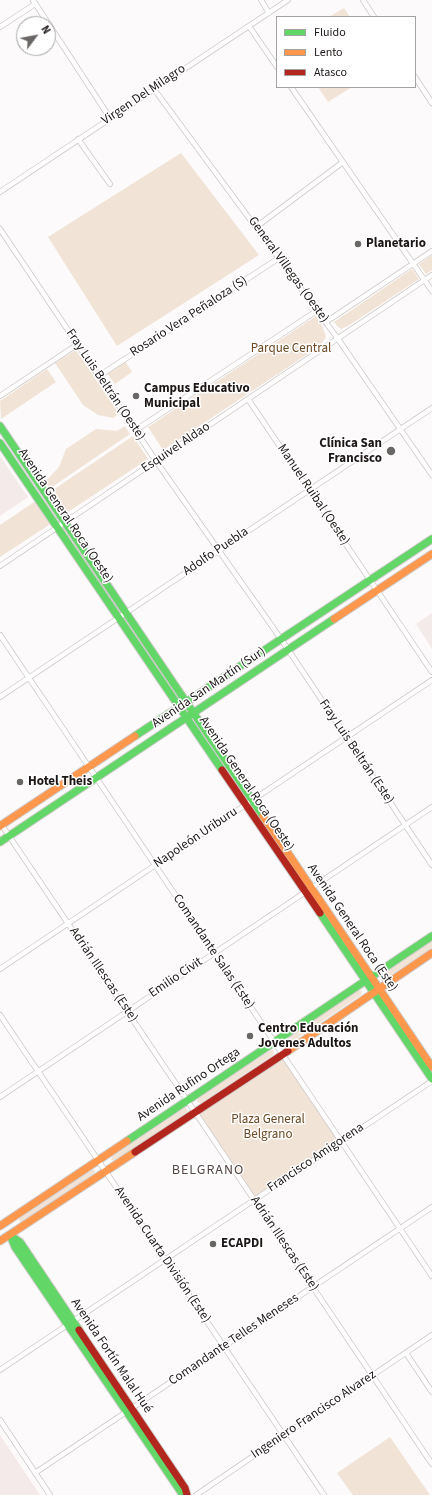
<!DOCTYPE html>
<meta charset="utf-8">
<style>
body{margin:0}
#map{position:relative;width:432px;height:1495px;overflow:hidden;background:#fcfafa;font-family:"Source Sans 3",sans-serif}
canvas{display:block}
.legend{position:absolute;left:276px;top:16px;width:140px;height:72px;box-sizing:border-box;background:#fff;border:1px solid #a5a2a2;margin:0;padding:5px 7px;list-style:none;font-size:12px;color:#1d1616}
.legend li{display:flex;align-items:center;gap:8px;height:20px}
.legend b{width:20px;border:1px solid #a5a2a2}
.north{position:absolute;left:16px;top:16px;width:40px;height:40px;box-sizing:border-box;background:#fff;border:1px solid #a5a2a2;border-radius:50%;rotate:58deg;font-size:11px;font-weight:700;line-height:16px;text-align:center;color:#1d1616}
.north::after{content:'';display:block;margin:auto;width:14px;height:18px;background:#6b6666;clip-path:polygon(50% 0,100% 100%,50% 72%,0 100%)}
</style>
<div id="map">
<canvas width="432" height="1495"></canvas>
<ul class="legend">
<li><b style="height:5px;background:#63d668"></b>Fluido</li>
<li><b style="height:5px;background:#ff974d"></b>Lento</li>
<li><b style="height:5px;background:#b3261e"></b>Atasco</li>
</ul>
<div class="north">N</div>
</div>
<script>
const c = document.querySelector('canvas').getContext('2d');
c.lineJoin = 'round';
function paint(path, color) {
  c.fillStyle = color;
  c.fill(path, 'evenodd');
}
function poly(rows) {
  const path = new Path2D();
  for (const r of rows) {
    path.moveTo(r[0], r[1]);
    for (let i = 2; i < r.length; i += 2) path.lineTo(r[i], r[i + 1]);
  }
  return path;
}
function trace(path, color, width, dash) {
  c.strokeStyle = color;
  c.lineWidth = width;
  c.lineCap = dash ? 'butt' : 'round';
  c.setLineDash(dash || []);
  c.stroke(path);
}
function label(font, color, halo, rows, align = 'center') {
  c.font = font + ' "Source Sans 3",sans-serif';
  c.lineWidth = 3;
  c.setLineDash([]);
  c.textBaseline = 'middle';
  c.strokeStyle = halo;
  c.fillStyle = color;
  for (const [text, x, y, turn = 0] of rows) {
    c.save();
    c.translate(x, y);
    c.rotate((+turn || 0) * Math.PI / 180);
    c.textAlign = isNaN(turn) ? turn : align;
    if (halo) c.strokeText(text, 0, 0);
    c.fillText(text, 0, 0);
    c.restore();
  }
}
paint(poly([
 [0,456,28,497,0,516],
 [432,613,432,649,416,624],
 [0,1435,40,1495,0,1495]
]), '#f4eae9');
paint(poly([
 [344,8,350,17,329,17],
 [318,87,352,87,328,102],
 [181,153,259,255,117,346,48,237],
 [432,255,432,270,426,274,419,264],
 [412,269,419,279,348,326,341,329,337,326,334,322],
 [316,316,323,328,326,337,320,346,163,450,148,427],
 [76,350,119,414,113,418,98,415,83,405,55,363],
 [125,361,132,372,115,384,107,373],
 [47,369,56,382,1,419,0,401],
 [125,426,130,434,49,489,45,482,59,467,66,449,96,429,117,431],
 [133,436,148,459,65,514,50,492],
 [37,500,52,523,0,557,0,525],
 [432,941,432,948,390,976,386,975,387,971],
 [358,990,362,991,361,995,290,1043,286,1042,287,1038],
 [272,1049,274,1053,273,1055,201,1103,197,1102,198,1098],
 [282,1055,341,1141,254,1200,195,1113],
 [185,1107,188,1111,186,1113,115,1161,111,1160,112,1156],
 [91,1169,95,1170,94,1174,23,1222,19,1221,20,1217],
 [390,1437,430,1495,353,1495,337,1473]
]), '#f2e3d7');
const street = poly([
 [33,0,110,118],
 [261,0,269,13],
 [363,0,374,17],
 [249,26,277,67],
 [0,27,35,4],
 [415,77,432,103],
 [291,87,432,291],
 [154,89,338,339,432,475],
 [78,139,110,184],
 [0,192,288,0],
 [256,227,343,162],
 [0,229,156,461,281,639,432,865],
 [326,322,432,251],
 [99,376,279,258],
 [0,396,78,344],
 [248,399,432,672],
 [136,430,318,310],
 [0,566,432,275],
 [0,635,432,1276],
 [0,697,432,408],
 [1,824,432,1464],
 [0,969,432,680],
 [0,1015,324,1495],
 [0,1097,432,807],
 [406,1353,432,1392],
 [0,1370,432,1081],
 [0,1420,50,1495],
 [35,1473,432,1207],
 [196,1495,432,1335]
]);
const fast = poly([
 [0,426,263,816],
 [0,443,222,770],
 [135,736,432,539],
 [0,842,334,619],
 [320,913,432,1079],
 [127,1141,432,936],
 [79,1330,20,1242,10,1235,15,1247,183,1495]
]);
const slow = poly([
 [334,619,432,554],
 [263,816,432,1067],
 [0,826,135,736],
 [288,1051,432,953],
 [0,1226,127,1141],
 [0,1241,135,1152]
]);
const jam = poly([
 [222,770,320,913],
 [135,1152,288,1051],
 [79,1330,185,1488,187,1495]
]);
trace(street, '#cdc9c9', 6);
trace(fast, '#cdc9c9', 9);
trace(slow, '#cdc9c9', 9);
trace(jam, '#cdc9c9', 9);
trace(street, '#fffefe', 4.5);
trace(fast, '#63d668', 7);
trace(slow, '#ff974d', 7);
trace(jam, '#b3261e', 7);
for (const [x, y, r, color] of [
 [358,244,4,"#6b6666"],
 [136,396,4,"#6b6666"],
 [391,451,5,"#6b6666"],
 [20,782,4,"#6b6666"],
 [250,1036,4,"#6b6666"],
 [213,1244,4,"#6b6666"]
]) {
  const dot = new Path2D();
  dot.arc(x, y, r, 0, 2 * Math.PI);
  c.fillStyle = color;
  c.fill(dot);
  trace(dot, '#fff', 1.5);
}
label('13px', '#1d1616', '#fff', [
 ["Virgen Del Milagro",144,95,-34],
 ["General Villegas (Oeste)",288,270,54],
 ["Rosario Vera Peñaloza (S)",189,317,-33],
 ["Fray Luis Beltrán (Oeste)",105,385,56],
 ["Esquivel Aldao",176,448,-34],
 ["Manuel Ruibal (Oeste)",313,495,56],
 ["Avenida General Roca (Oeste)",65,516,56],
 ["Adolfo Puebla",216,552,-34],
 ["Avenida San Martín (Sur)",209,688,-34],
 ["Fray Luis Beltrán (Este)",356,752,56],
 ["Avenida General Roca (Oeste)",246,784,56],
 ["Napoleón Uriburu",196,838,-34],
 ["Avenida General Roca (Este)",352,928,56],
 ["Comandante Salas (Este)",213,952,56],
 ["Adrián Illescas (Este)",103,975,56],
 ["Emilio Civit",176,978,-34],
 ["Avenida Rufino Ortega",189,1085,-34],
 ["Francisco Amigorena",316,1158,-34],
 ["Adrián Illescas (Este)",284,1244,56],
 ["Avenida Cuarta División (Este)",162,1255,56],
 ["Comandante Telles Meneses",234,1340,-34],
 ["Avenida Fortín Malal Hué",111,1356,56],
 ["Ingeniero Francisco Alvarez",314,1415,-34]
]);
label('bold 13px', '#1d1616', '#fff', [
 ["Planetario",366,244],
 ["Campus Educativo",144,389],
 ["Municipal",144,404],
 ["Clínica San",382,444,"right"],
 ["Francisco",382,459,"right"],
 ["Hotel Theis",28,782],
 ["Centro Educación",258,1029],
 ["Jovenes Adultos",258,1044],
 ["ECAPDI",221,1244]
], 'left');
label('13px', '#6a4622', '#fff', [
 ["Parque Central",291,349],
 ["Plaza General",268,1120],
 ["Belgrano",268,1135]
]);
c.letterSpacing = '1px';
label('14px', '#584948', '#fff', [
 ["BELGRANO",208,1171]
]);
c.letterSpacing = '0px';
</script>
